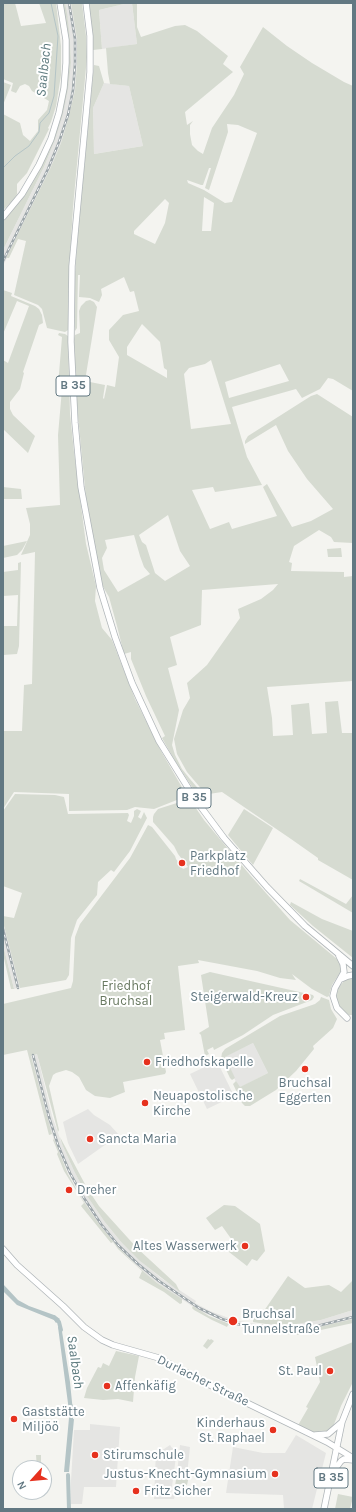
<!DOCTYPE html>
<meta charset="utf-8">
<style>
body{margin:0}
#map{position:relative;width:356px;height:1512px;overflow:hidden;background:#f4f4f0;font-family:Karla,sans-serif}
canvas{display:block}
.frame{position:absolute;inset:0;border:4px solid #627882;pointer-events:none}
.north{position:absolute;left:12px;top:1460px;width:40px;height:40px;box-sizing:border-box;background:#fff;border:1px solid #c0c9cd;border-radius:50%;rotate:243deg;font-size:11px;font-weight:700;line-height:16px;text-align:center;color:#627882}
.north::after{content:'';display:block;margin:auto;width:14px;height:18px;background:#e6311e;clip-path:polygon(50% 0,100% 100%,50% 72%,0 100%)}
</style>
<div id="map">
<canvas width="356" height="1512"></canvas>
<div class="frame"></div>
<div class="north">N</div>
</div>
<script>
const c = document.querySelector('canvas').getContext('2d');
c.lineJoin = 'round';
function paint(path, color) {
  c.fillStyle = color;
  c.fill(path, 'evenodd');
}
function poly(rows) {
  const path = new Path2D();
  for (const r of rows) {
    path.moveTo(r[0], r[1]);
    for (let i = 2; i < r.length; i += 2) path.lineTo(r[i], r[i + 1]);
  }
  return path;
}
function trace(path, color, width, dash) {
  c.strokeStyle = color;
  c.lineWidth = width;
  c.lineCap = dash ? 'butt' : 'round';
  c.setLineDash(dash || []);
  c.stroke(path);
}
function label(font, color, halo, rows, align = 'center') {
  c.font = font + ' Karla,sans-serif';
  c.lineWidth = 4;
  c.setLineDash([]);
  c.textBaseline = 'middle';
  c.strokeStyle = halo;
  c.fillStyle = color;
  for (const [text, x, y, turn = 0] of rows) {
    c.save();
    c.translate(x, y);
    c.rotate((+turn || 0) * Math.PI / 180);
    c.textAlign = isNaN(turn) ? turn : align;
    if (halo) c.strokeText(text, 0, 0);
    c.fillText(text, 0, 0);
    c.restore();
  }
}
paint(poly([
 [65,3,71,3,77,39,77,64,75,90,69,116,61,143,50,169,3,266,3,250,44,167,55,140,71,63,70,39],
 [128,3,132,3,137,44,102,49,99,10],
 [104,83,129,86,143,146,94,154,93,108],
 [3,922,20,987,14,989,3,945],
 [253,1043,268,1073,239,1088,224,1057],
 [37,1054,52,1116,62,1144,74,1171,87,1196,104,1221,121,1242,141,1261,161,1278,196,1301,195,1303,210,1311,234,1320,261,1325,261,1324,297,1324,321,1320,353,1310,353,1319,322,1327,298,1330,275,1330,244,1326,209,1315,198,1310,157,1283,137,1266,117,1246,100,1225,82,1199,69,1174,56,1146,47,1118,31,1056],
 [217,1061,234,1096,207,1109,190,1074],
 [88,1109,94,1115,110,1125,119,1135,78,1164,68,1143,63,1122],
 [90,1424,120,1427,116,1487,84,1487,82,1504,71,1504,71,1481,74,1430,90,1430],
 [296,1435,326,1453,312,1509,284,1509,283,1495,226,1493,233,1447,263,1453,285,1453],
 [170,1445,172,1448,177,1449,171,1494,175,1495,174,1499,154,1499,156,1451,161,1451],
 [180,1445,190,1447,187,1475,180,1475,180,1473,177,1473]
]), '#e5e5e3');
paint(poly([
 [3,3,15,3,21,26,46,23,39,3,56,3,61,46,61,75,56,106,51,122,48,128,49,129,27,173,17,184,17,194,14,200,3,210,3,114,20,123,23,135,30,141,38,131,38,120,47,110,49,101,32,91,29,86,25,84,20,86,16,93,11,91,13,83,3,79],
 [63,3,65,3,67,13,70,39,71,63,68,89,63,114,55,140,44,167,3,250,3,220,10,213,27,191,61,114,68,40],
 [71,3,82,3,86,36,87,57,73,207,69,275,68,330,65,332,47,328,42,309,38,305,14,295,26,241,18,239,9,258,6,258,50,169,61,143,69,116,75,90,77,64,77,39],
 [89,3,128,3,99,10,102,49,93,50],
 [132,3,137,3,137,27,141,37,175,26,185,25,197,31,228,56,223,64,233,72,185,112,187,125,193,121,190,125,190,134,192,145,198,151,203,154,212,128,234,95,244,74,240,67,263,27,287,46,312,63,344,82,353,86,353,391,333,379,328,378,320,389,302,398,296,389,232,407,247,457,262,485,215,492,213,487,192,490,210,529,229,522,232,529,277,516,263,487,267,484,292,527,311,521,333,509,307,479,288,451,276,425,245,444,245,441,248,436,311,396,317,394,353,417,353,543,334,542,331,537,319,530,294,546,289,562,292,563,291,571,344,572,344,577,353,576,353,681,267,687,272,718,273,736,293,735,291,705,309,703,312,734,327,733,325,702,338,701,342,733,353,733,353,880,318,860,318,858,291,839,222,792,209,794,204,792,187,772,177,754,174,739,183,710,190,698,187,683,207,665,240,618,238,609,261,599,273,590,278,584,202,590,201,625,170,637,177,665,168,668,179,710,172,745,175,755,182,769,190,779,202,793,203,796,200,799,175,761,162,738,165,736,146,696,131,659,131,652,124,654,117,626,109,597,102,585,86,498,75,385,74,339,75,335,80,333,80,330,79,311,81,306,86,301,90,300,94,302,97,307,85,381,105,385,103,398,104,399,107,385,115,387,119,357,109,340,109,330,123,315,139,311,134,291,130,292,124,277,101,289,102,295,99,302,90,298,79,297,80,275,78,275,77,328,75,331,74,289,78,230,94,65,99,66,104,83,93,108,94,154,143,146,129,86,110,84,108,73,106,48,137,44],
 [227,124,238,125,257,133,232,202,225,203,204,190,188,183,187,180,201,185,203,185,209,168,211,168,205,188,209,190,228,132],
 [204,197,214,203,211,231,202,231],
 [165,199,169,203,165,223,155,244,134,234,134,231],
 [142,324,160,342,164,368,167,370,167,378,127,355,127,347],
 [211,360,231,424,191,429,184,374,189,368,205,364],
 [280,364,289,381,229,398,225,382],
 [168,515,180,551,190,566,165,581,155,573,146,545,142,542,139,535],
 [134,535,140,556,144,567,150,574,118,592,104,570,102,558,107,548,105,540],
 [3,82,11,85,3,105],
 [3,290,12,293,11,296,35,306,39,309,42,315,43,323,39,325,23,372,24,373,20,389,10,402,10,409,13,415,35,436,28,453,3,429,3,360,8,363,29,306,17,301,3,334],
 [59,333,65,334,68,336,70,414,74,452,86,544,96,586,95,601,102,628,112,640,135,699,161,751,187,796,154,809,135,807,127,810,69,811,69,794,14,792,3,809,3,731,22,731,24,685,32,684,35,552,21,555,30,535,30,524,26,508,60,505,58,435,62,389,58,386,62,337,58,335],
 [3,487,21,489,22,499,3,499],
 [27,541,22,550,17,555,3,558,3,546],
 [341,548,342,557,328,557,327,549],
 [21,562,19,646,17,654,3,655,3,626,17,626,18,595,3,596,3,572,18,570,18,563],
 [15,794,55,795,64,797,68,814,128,813,129,815,127,821,131,823,134,816,134,811,137,809,141,811,138,817,141,819,144,812,147,818,130,851,114,872,111,870,98,882,97,895,77,920,71,938,69,975,66,980,20,988,3,922,3,916,14,918,22,893,3,886,3,811],
 [191,801,204,820,250,875,290,920,337,959,341,964,341,971,332,985,329,996,327,997,312,989,292,974,296,980,280,978,257,971,198,960,199,963,178,966,185,1030,164,1033,165,1039,160,1040,166,1072,165,1074,123,1082,125,1092,110,1098,95,1096,86,1090,79,1077,72,1072,66,1070,56,1073,53,1075,49,1086,59,1130,58,1132,37,1054,31,1056,52,1134,49,1135,27,1050,3,1055,3,1004,71,988,73,981,75,937,80,924,130,858,148,825,152,827,175,856,176,859,183,869,188,867,178,854,174,846,153,822,153,817,154,814,158,809,180,802],
 [244,809,273,828,253,865,228,835],
 [300,879,346,904,353,895,353,913,299,881],
 [291,902,322,919,353,931,353,958,313,926,290,905],
 [3,945,14,989,11,989,3,954],
 [210,972,313,995,314,997,312,1000,273,1015,243,1035,214,1050,213,1047,207,1050,209,1054,205,1056,201,1035,199,1033,209,1027,201,975],
 [353,977,353,1015,349,1015,342,1010,338,1004,336,995,338,988,344,981,348,978],
 [321,997,329,1000,331,1009,337,1019,333,1028,313,1046,314,1049,296,1071,276,1090,250,1106,245,1106,242,1103,233,1084,236,1081,240,1087,268,1073,253,1043,225,1057,235,1078,232,1080,230,1078,221,1059,222,1053,225,1049,280,1016,315,1004,320,1000],
 [60,1137,87,1188,99,1206,137,1248,176,1284,180,1292,140,1261,121,1242,104,1221,87,1196,74,1171,62,1144],
 [54,1139,68,1174,82,1199,100,1225,117,1246,137,1266,157,1283,182,1299,182,1303,180,1304,164,1292,139,1278,142,1271,118,1249,113,1242,111,1243,81,1206,84,1203,64,1171,57,1154,58,1152,53,1140],
 [224,1205,235,1206,260,1224,265,1251,257,1261,252,1259,247,1266,229,1252,227,1249,232,1240,222,1226,215,1230,206,1218],
 [288,1276,305,1288,329,1285,341,1292,353,1280,353,1310,321,1320,297,1324,266,1324,253,1322,253,1318,259,1318],
 [193,1306,209,1316,232,1325,232,1326,228,1325,227,1327,225,1326,212,1320,194,1310,192,1308],
 [353,1319,353,1323,298,1335,252,1331,251,1334,246,1331,250,1330,256,1331,256,1330,275,1332,275,1330,310,1329],
 [208,1339,210,1340,211,1339,214,1341,207,1349,203,1346],
 [353,1342,353,1382,341,1406,333,1427,329,1431,320,1434,297,1427,308,1408,306,1407,320,1382,315,1357],
 [116,1351,139,1356,135,1377,133,1402,118,1399,103,1400,84,1398,87,1388,98,1367,101,1368,103,1363,109,1366],
 [36,1455,41,1455,41,1468,37,1468],
 [177,1473,180,1473,181,1475,189,1476,187,1485,180,1484,180,1487,175,1486],
 [338,1494,353,1497,350,1509,335,1509]
]), '#d6dbd1');
paint(poly([
 [3,1284,18,1300,29,1306,54,1315,60,1319,56,1323,54,1320,17,1305,3,1291],
 [61,1325,70,1382,73,1412,69,1411,58,1327],
 [69,1418,74,1419,69,1472,64,1472]
]), '#b4c4c6');
trace(poly([
 [3,168,15,156,29,146,39,132,40,123,49,113,54,96,58,36,51,3]
]), '#b4c4c6', 1);
trace(poly([
 [54,1317,59,1322,61,1330],
 [71,1406,71,1424],
 [68,1475,69,1509]
]), '#b4c4c6', 4);
const major = poly([
 [86,3,90,36,90,72,72,266,71,342,75,423,81,487,100,588,115,637,132,683,159,741,195,799,224,838,267,887,305,926,353,966],
 [3,217,22,194,39,165,51,139,59,113,64,88,66,63,66,40,60,3],
 [339,956,343,964,344,972,335,988,333,996,337,1008,347,1018],
 [341,979,348,976,353,975],
 [3,1249,17,1265,63,1306,84,1327,102,1340,113,1345,159,1358,210,1385,327,1442,353,1458],
 [315,1435,328,1434,342,1422],
 [333,1472,341,1461,344,1459,353,1460],
 [324,1509,342,1422,353,1394]
]);
trace(major, '#b0b6b9', 7);
trace(major, '#fff', 5.5);
const rail = poly([
 [3,261,48,169,59,142,68,115,73,90,75,64,75,39,69,3],
 [3,929,18,988],
 [33,1055,49,1117,58,1145,70,1173,84,1198,101,1224,118,1245,138,1264,159,1281,199,1308,222,1319,237,1324,259,1328,281,1330,313,1327,353,1317]
]);
trace(rail, '#9da6aa', 2.5);
trace(rail, '#fff', 1, [3]);
for (const [x, y, r, color] of [
 [182,863,4,"#e6311e"],
 [306,997,4,"#e6311e"],
 [147,1062,4,"#e6311e"],
 [305,1069,4,"#e6311e"],
 [145,1103,4,"#e6311e"],
 [90,1139,4,"#e6311e"],
 [69,1190,4,"#e6311e"],
 [245,1246,4,"#e6311e"],
 [233,1321,5,"#e6311e"],
 [330,1371,4,"#e6311e"],
 [107,1386,4,"#e6311e"],
 [14,1419,4,"#e6311e"],
 [273,1430,4,"#e6311e"],
 [95,1455,4,"#e6311e"],
 [275,1474,4,"#e6311e"],
 [136,1491,4,"#e6311e"]
]) {
  const dot = new Path2D();
  dot.arc(x, y, r, 0, 2 * Math.PI);
  c.fillStyle = color;
  c.fill(dot);
  trace(dot, '#fff', 1.5);
}
for (const [x, y, w] of [
 [73,386,34],
 [194,798,34],
 [331,1478,34]
]) {
  const box = new Path2D();
  box.roundRect(x - w / 2, y - 10, w, 20, 3);
  c.fillStyle = '#fff';
  c.fill(box);
  trace(box, '#627882', 1);
}
label('bold 12px', '#627882', null, [
 ["B 35",73,386],
 ["B 35",194,798],
 ["B 35",331,1478]
]);
label('13px', '#627882', '#fff', [
 ["Parkplatz",190,856],
 ["Friedhof",190,871],
 ["Steigerwald-Kreuz",298,997,"right"],
 ["Friedhofskapelle",155,1062],
 ["Bruchsal",305,1083,"center"],
 ["Eggerten",305,1098,"center"],
 ["Neuapostolische",153,1096],
 ["Kirche",153,1111],
 ["Sancta Maria",98,1139],
 ["Dreher",77,1190],
 ["Altes Wasserwerk",237,1246,"right"],
 ["Bruchsal",242,1314],
 ["Tunnelstraße",242,1329],
 ["St. Paul",322,1371,"right"],
 ["Affenkäfig",115,1386],
 ["Gaststätte",22,1412],
 ["Miljöö",22,1427],
 ["Kinderhaus",265,1423,"right"],
 ["St. Raphael",265,1438,"right"],
 ["Stirumschule",103,1455],
 ["Justus-Knecht-Gymnasium",267,1474,"right"],
 ["Fritz Sicher",144,1491]
], 'left');
label('13px', '#697961', '#fff', [
 ["Friedhof",126,986],
 ["Bruchsal",126,1001]
]);
label('13px', '#627882', '#fff', [
 ["Durlacher Straße",203,1381,26]
]);
label('italic 14px', '#5e7b7f', '#fff', [
 ["Saalbach",44,70,-84],
 ["Saalbach",75,1362,82]
]);
</script>
